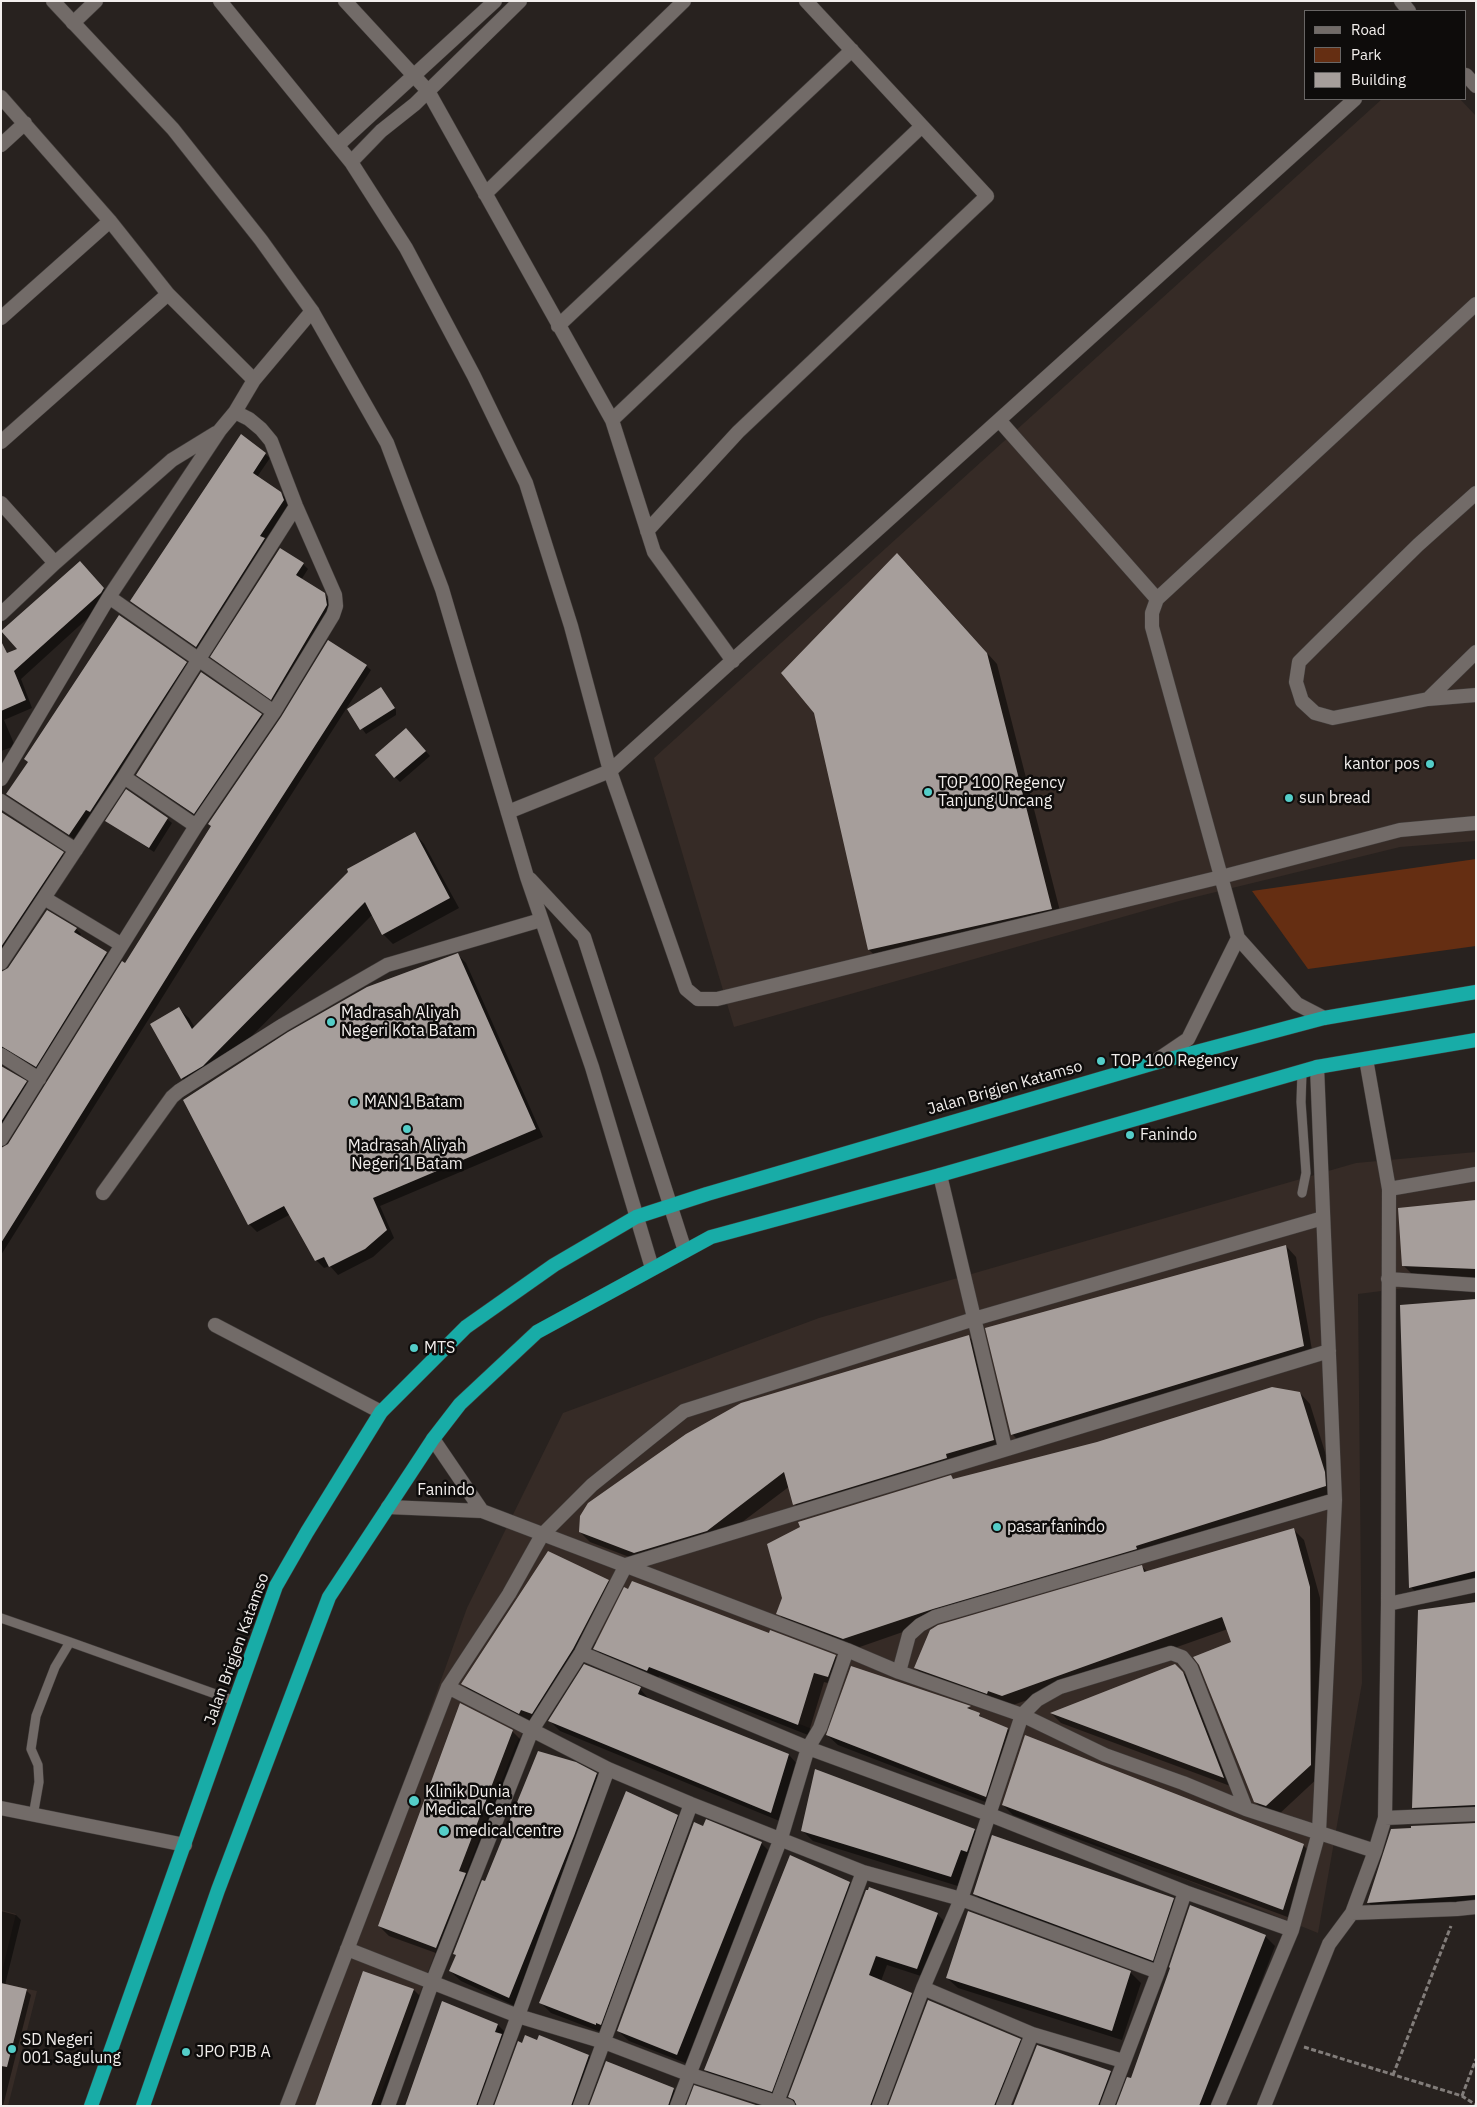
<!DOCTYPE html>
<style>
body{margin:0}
#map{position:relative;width:1477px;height:2107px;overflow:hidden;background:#28221f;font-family:"IBM Plex Sans",sans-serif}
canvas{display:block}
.frame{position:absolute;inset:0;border:2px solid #f2eeec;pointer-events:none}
.legend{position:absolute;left:1304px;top:10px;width:162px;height:90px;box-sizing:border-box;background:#0e0c0b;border:1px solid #696665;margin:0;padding:6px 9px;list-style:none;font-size:15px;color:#f2eeec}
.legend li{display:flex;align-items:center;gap:10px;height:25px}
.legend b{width:25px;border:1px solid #696665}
</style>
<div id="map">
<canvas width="1477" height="2107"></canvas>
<div class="frame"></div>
<ul class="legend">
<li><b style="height:6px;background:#726b68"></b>Road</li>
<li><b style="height:14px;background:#652e12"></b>Park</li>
<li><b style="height:14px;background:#a69e9b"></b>Building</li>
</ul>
</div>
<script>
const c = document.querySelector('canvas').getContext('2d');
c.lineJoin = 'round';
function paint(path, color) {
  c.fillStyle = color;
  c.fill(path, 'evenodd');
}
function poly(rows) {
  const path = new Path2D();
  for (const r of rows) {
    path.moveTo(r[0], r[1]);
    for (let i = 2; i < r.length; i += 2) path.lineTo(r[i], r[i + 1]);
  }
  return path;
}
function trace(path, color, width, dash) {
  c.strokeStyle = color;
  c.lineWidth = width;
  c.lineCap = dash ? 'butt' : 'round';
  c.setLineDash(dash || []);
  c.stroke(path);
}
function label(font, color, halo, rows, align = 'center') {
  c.font = font + ' "IBM Plex Sans",sans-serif';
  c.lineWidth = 5;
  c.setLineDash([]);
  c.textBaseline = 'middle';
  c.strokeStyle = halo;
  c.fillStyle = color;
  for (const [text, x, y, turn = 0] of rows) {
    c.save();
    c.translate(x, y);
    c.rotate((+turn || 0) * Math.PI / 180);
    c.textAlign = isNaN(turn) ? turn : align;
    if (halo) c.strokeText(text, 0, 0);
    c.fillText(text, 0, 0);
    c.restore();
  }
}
paint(poly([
 [1382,99,1460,99,1476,116,1476,841,1400,847,1179,901,734,1027,654,758],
 [1476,1152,1476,1279,1358,1294,1362,1683,1318,1933,576,1634,516,1744,376,2106,287,2106,467,1608,563,1413,819,1318,1356,1163],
 [1,1910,16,1914,1,1976],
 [1,1983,37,1991,8,2106,1,2106]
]), '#362b26');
paint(poly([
 [1476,859,1476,946,1308,969,1252,891]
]), '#652e12');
paint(poly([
 [265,454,270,458,257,477,280,493,286,498,289,506,265,540,269,544,201,651,131,601],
 [303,564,308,569,301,580,329,600,331,610,277,703,217,662],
 [907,564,997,664,1062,919,880,960,869,950,815,713],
 [88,570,111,597,21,679,32,708,4,720,15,746,1,751,1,657,19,649],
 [186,663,191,668,74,839,8,794],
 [366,666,371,670,197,942,1,1255,1,1149,9,1145,126,965],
 [381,688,396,710,396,715,366,734,348,710],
 [261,715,266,720,199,818,142,779],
 [411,735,430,756,400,782,395,777],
 [1,813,68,858,1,959],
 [167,819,172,823,154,852,107,821],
 [415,834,424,844,459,908,393,944,383,934,373,914,213,1075,192,1088,182,1078,151,1025,179,1009,189,1018,195,1028],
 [76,929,81,934,79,937,111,958,41,1071,11,1052,1,1053,1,973],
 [458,955,466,963,543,1137,380,1206,394,1238,373,1257,338,1275,330,1266,324,1268,316,1260,291,1214,257,1232,249,1224],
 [1,1067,31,1087,1,1136],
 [1476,1201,1476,1278,1413,1275,1403,1265],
 [1286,1246,1296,1257,1313,1356,1022,1444,1012,1434],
 [1476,1302,1476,1584,1421,1598,1411,1587],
 [969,1337,979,1347,1004,1450,805,1515,795,1504,790,1486,717,1541,645,1563,590,1542,580,1532],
 [1300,1393,1310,1404,1335,1484,1335,1496,943,1618,854,1649,788,1624,778,1613,951,1477,955,1480],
 [1294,1530,1304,1540,1320,1598,1321,1775,1277,1816,1266,1812,1255,1802,1233,1643,1228,1629,1013,1705,926,1678,915,1668,1142,1567,1148,1572],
 [608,1581,618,1591,530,1723,472,1694,462,1683],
 [1476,1603,1476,1816,1423,1818,1413,1808],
 [770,1635,835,1656,846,1667,839,1686,824,1682,808,1735,659,1676,657,1681,605,1659,595,1648],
 [1176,1666,1187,1676,1233,1787,1061,1723,1052,1714],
 [851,1668,970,1708,987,1721,1008,1729,1018,1740,996,1806,838,1745,827,1735],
 [640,1689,650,1700,789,1755,799,1766,782,1822,560,1731,550,1721],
 [512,1731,523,1742,447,1957,389,1936,379,1926],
 [596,1774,607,1785,519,2008,461,1981,450,1971,457,1956,454,1954,486,1883],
 [1003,1805,1303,1845,1314,1856,1293,1919,1013,1815],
 [677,1816,687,1826,606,2034,551,2013,540,2002],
 [1476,1824,1476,1907,1379,1913,1369,1903,1392,1830],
 [704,1828,761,1843,771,1853,688,2064,629,2041,618,2031],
 [802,1830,974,1830,985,1840,961,1887,813,1841],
 [849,1883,859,1894,782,2101,716,2080,705,2070],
 [866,1891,937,1914,947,1924,927,1978,887,1965,881,1981,911,1994,921,2004,884,2106,797,2106,790,2097],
 [975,1894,1173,1900,1183,1910,1163,1970,985,1904],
 [1,1911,16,1915,21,1920,5,1985,26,1990,31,1995,3,2106,1,2106],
 [1265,1936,1275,1946,1213,2106,1117,2106,1131,2080],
 [1130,1972,1141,1983,1122,2040,958,1988,947,1978],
 [414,1990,424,2000,385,2106,316,2106],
 [443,2002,498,2025,508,2035,490,2106,406,2106],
 [540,2036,589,2056,599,2066,584,2106,496,2106,523,2044,537,2042],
 [1020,2040,1030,2050,1008,2106,890,2106],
 [606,2063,674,2090,684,2100,682,2106,594,2106],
 [1110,2072,1120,2082,1112,2106,1014,2106]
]), '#0007');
paint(poly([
 [241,434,266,453,253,473,281,492,284,500,260,536,265,538,196,647,130,601],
 [280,548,304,563,296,575,325,593,327,605,271,700,210,657],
 [897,553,987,653,1052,909,868,950,814,713,781,673],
 [80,561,104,588,101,593,14,671,26,700,1,711,1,641,7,653,17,649,1,631],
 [119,615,187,662,90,812,86,810,69,835,6,794,28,762,24,759],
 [328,640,367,665,192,937,1,1243,1,1148,8,1144,122,961,125,963,211,826,208,824,281,717],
 [201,672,262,714,194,814,136,775],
 [381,687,395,708,360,730,347,709],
 [406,728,426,751,394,778,375,755],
 [126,789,168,818,149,848,105,821],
 [1,812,64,852,1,947],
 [415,832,450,898,382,935,365,902,203,1066,181,1079,150,1024,179,1007,192,1029,348,872,347,869],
 [47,910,77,928,74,932,107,952,36,1067,1,1046,1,972,8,968],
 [458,953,536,1129,373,1198,387,1230,365,1249,329,1267,324,1257,315,1261,284,1206,248,1225,183,1100,288,1032,367,987],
 [1,1066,27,1081,1,1122],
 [1476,1200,1476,1269,1402,1266,1398,1208],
 [1286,1245,1304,1346,1011,1435,985,1328],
 [1476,1299,1476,1571,1409,1588,1400,1305],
 [969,1335,994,1440,946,1454,947,1458,793,1505,784,1472,707,1531,634,1553,579,1532,580,1516,588,1503,686,1434,741,1403],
 [1272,1387,1300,1392,1325,1472,1326,1486,1136,1546,1137,1549,933,1609,843,1639,776,1614,782,1598,767,1544,800,1527,798,1522,951,1475,953,1479,1097,1442],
 [1294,1528,1310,1587,1311,1765,1266,1806,1254,1802,1199,1665,1193,1657,1231,1642,1222,1617,1002,1696,988,1691,987,1694,914,1668,930,1630,938,1625,1142,1565,1144,1572],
 [548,1551,609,1580,573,1649,532,1714,521,1710,519,1714,461,1684],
 [632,1581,769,1633,770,1630,836,1655,828,1677,814,1673,798,1725,649,1667,647,1671,593,1649,624,1587,628,1589],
 [1476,1602,1476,1805,1412,1808,1418,1610],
 [584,1664,641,1687,638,1694,789,1754,771,1813,548,1721],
 [1175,1664,1183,1672,1224,1778,1050,1713],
 [851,1666,971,1706,967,1708,980,1713,979,1716,1008,1728,986,1797,826,1735],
 [460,1703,513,1730,459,1871,466,1873,436,1948,378,1926],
 [1025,1735,1304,1844,1283,1910,1002,1805],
 [538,1751,576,1762,597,1773,574,1836,509,1998,449,1971,456,1955,453,1954,482,1880,485,1881],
 [815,1769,975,1829,967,1852,961,1850,951,1877,801,1831],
 [626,1791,678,1815,601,2025,596,2023,596,2025,539,2003],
 [706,1819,762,1842,677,2055,617,2031,694,1822,703,1826],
 [1476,1823,1476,1895,1367,1903,1391,1829,1411,1828,1411,1826],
 [992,1835,1174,1898,1153,1961,973,1894],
 [790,1855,850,1882,772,2092,704,2070],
 [869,1887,938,1913,917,1969,876,1956,869,1975,912,1993,870,2106,797,2106,794,2100,788,2097,866,1890,868,1890],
 [1190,1905,1266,1935,1199,2106,1116,2106,1127,2077,1131,2078,1170,1968,1169,1967],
 [968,1911,1131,1971,1112,2031,946,1978],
 [363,1971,414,1989,371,2106,315,2106],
 [1,1983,27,1989,7,2067,1,2066],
 [928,2000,1021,2039,994,2106,888,2106],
 [442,2001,498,2024,495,2032,502,2034,476,2106,405,2106],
 [525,2035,537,2040,539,2035,589,2055,571,2106,494,2106,518,2041,522,2043],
 [1037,2045,1111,2071,1098,2106,1013,2106],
 [606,2061,674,2088,668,2106,589,2106],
 [694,2085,759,2106,686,2106]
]), '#a69e9b');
const service = poly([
 [1302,1193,1306,1173,1301,1102,1302,1072],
 [1,1618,70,1642,55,1667,36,1716,31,1749,38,1765,39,1782,33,1816],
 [70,1642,235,1701]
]);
const minor = poly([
 [220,1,351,162,406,248,474,376,526,483,571,626,610,771,686,989,698,999,717,999,1221,877,1400,830,1476,823],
 [345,1,428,91,612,420,654,552,733,661],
 [1401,1,1409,11],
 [73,23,96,1],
 [1466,75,1476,86],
 [1,97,110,221,168,294,254,380],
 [1,145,25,123],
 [338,145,495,1],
 [351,162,381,131,415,104,520,1],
 [485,194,684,1],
 [1,318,110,221],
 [558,326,852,50],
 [612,420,922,126],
 [999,420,1355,99],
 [1,442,168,294],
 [1476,493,1418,545,1318,643,1299,662,1296,682,1302,701,1315,713,1333,718,1428,699,1476,695],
 [1,503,55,563],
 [647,531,738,432,987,196,806,1],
 [109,597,274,712],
 [1,614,55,563,172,460,216,433],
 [1428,699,1476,652],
 [124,777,196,826],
 [1,779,109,597,220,430,235,412,254,380,312,311],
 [1,801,76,850],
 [508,812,610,771,999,420,1157,599],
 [44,898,122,945],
 [1238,938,1152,627,1152,613,1157,599,1476,304],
 [1,963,124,777,296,506],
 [1,1055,39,1079],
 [1366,1059,1389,1189],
 [1154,1062,1188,1039,1238,938,1297,1004,1324,1018],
 [1,1139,196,826,274,712,333,615,336,606,335,595,296,506,271,441,261,429,249,419,235,412],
 [940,1175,1005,1448],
 [103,1193,172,1097,179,1091,283,1025,387,965,541,920],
 [1388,1279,1476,1285],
 [215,1325,381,1412],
 [433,1439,482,1511],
 [388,1507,482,1511,847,1650,899,1672,1022,1715,1105,1755,1183,1783,1246,1809,1375,1851],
 [1388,1604,1476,1585],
 [581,1653,808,1748,988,1814,1185,1892,1292,1930],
 [899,1672,909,1635,920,1625,935,1617,1335,1500],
 [448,1687,608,1769,691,1804,863,1872,961,1899,1158,1972],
 [1,1808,185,1845],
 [1385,1818,1476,1814],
 [1352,1913,1457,1909,1476,1907],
 [347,1949,518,2016,604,2042,688,2074,788,2106],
 [923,1988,1032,2034,1123,2061],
 [777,2102,863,1872],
 [287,2106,448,1687,509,1594,542,1535,592,1485,684,1411,974,1319,1323,1218],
 [388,2106,432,1983,532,1730,581,1653,626,1565,1329,1351],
 [485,2106,608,1769],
 [580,2106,691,1804],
 [677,2106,781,1838,808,1748,820,1728,847,1650],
 [879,2106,923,1988,961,1899,1022,1715,1037,1700,1060,1687,1171,1653,1182,1657,1191,1668,1246,1809],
 [1003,2106,1032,2034],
 [1107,2106,1158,1972,1185,1892],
 [1218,2106,1292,1930,1319,1832,1335,1500,1317,1067],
 [1264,2106,1329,1944,1352,1913,1375,1851,1385,1818,1388,1604,1389,1189,1476,1174]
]);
const tertiary = poly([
 [53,1,173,129,261,240,312,311,387,443,442,589,527,877,592,1067,652,1268],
 [530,879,584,937,685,1251]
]);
const trunk = poly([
 [91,2106,276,1586,307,1532,381,1412,466,1327,554,1265,636,1217,707,1194,1151,1064,1324,1018,1476,992],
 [143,2106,218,1890,329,1597,433,1439,460,1404,537,1332,711,1237,940,1175,1317,1067,1476,1040]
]);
trace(service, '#423d3b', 10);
trace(minor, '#423d3b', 15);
trace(tertiary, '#423d3b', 15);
trace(trunk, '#423d3b', 15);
trace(poly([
 [1304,2047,1462,2096,1476,2105],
 [1393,2075,1451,1926],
 [1462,2096,1476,2059]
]), '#827d7a', 3, [5, 2.5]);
trace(service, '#726b68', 9);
trace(minor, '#726b68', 14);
trace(tertiary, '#726b68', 14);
trace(trunk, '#18aca7', 14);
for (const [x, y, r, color] of [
 [1430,764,5,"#54cdc8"],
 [928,792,5,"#54cdc8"],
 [1289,798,5,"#54cdc8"],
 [331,1022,5,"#54cdc8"],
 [1101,1061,5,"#54cdc8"],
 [354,1102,5,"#54cdc8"],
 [407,1129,5,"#54cdc8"],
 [1130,1135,5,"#54cdc8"],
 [414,1348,5,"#54cdc8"],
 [997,1527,5,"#54cdc8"],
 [414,1801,6,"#54cdc8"],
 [444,1831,6,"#54cdc8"],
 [12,2049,5,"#54cdc8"],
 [186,2052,5,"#54cdc8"]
]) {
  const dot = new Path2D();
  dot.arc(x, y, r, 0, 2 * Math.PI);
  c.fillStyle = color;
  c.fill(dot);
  trace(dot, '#0e0c0b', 2);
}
label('16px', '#f2eeec', '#0e0c0b', [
 ["kantor pos",1420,764,"right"],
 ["TOP 100 Regency",938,783],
 ["Tanjung Uncang",938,801],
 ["sun bread",1299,798],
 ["Madrasah Aliyah",341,1013],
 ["Negeri Kota Batam",341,1031],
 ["TOP 100 Regency",1111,1061],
 ["MAN 1 Batam",364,1102],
 ["Fanindo",1140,1135],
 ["Madrasah Aliyah",407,1146,"center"],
 ["Negeri 1 Batam",407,1164,"center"],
 ["MTS",424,1348],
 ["pasar fanindo",1007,1527],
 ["Klinik Dunia",425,1792],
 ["Medical Centre",425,1810],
 ["medical centre",455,1831],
 ["SD Negeri",22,2040],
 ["001 Sagulung",22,2058],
 ["JPO PJB A",196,2052]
], 'left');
label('16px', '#f2eeec', '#0e0c0b', [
 ["Jalan Brigjen Katamso",1005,1088,-16],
 ["Fanindo",446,1490],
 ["Jalan Brigjen Katamso",237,1649,-70]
]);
</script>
